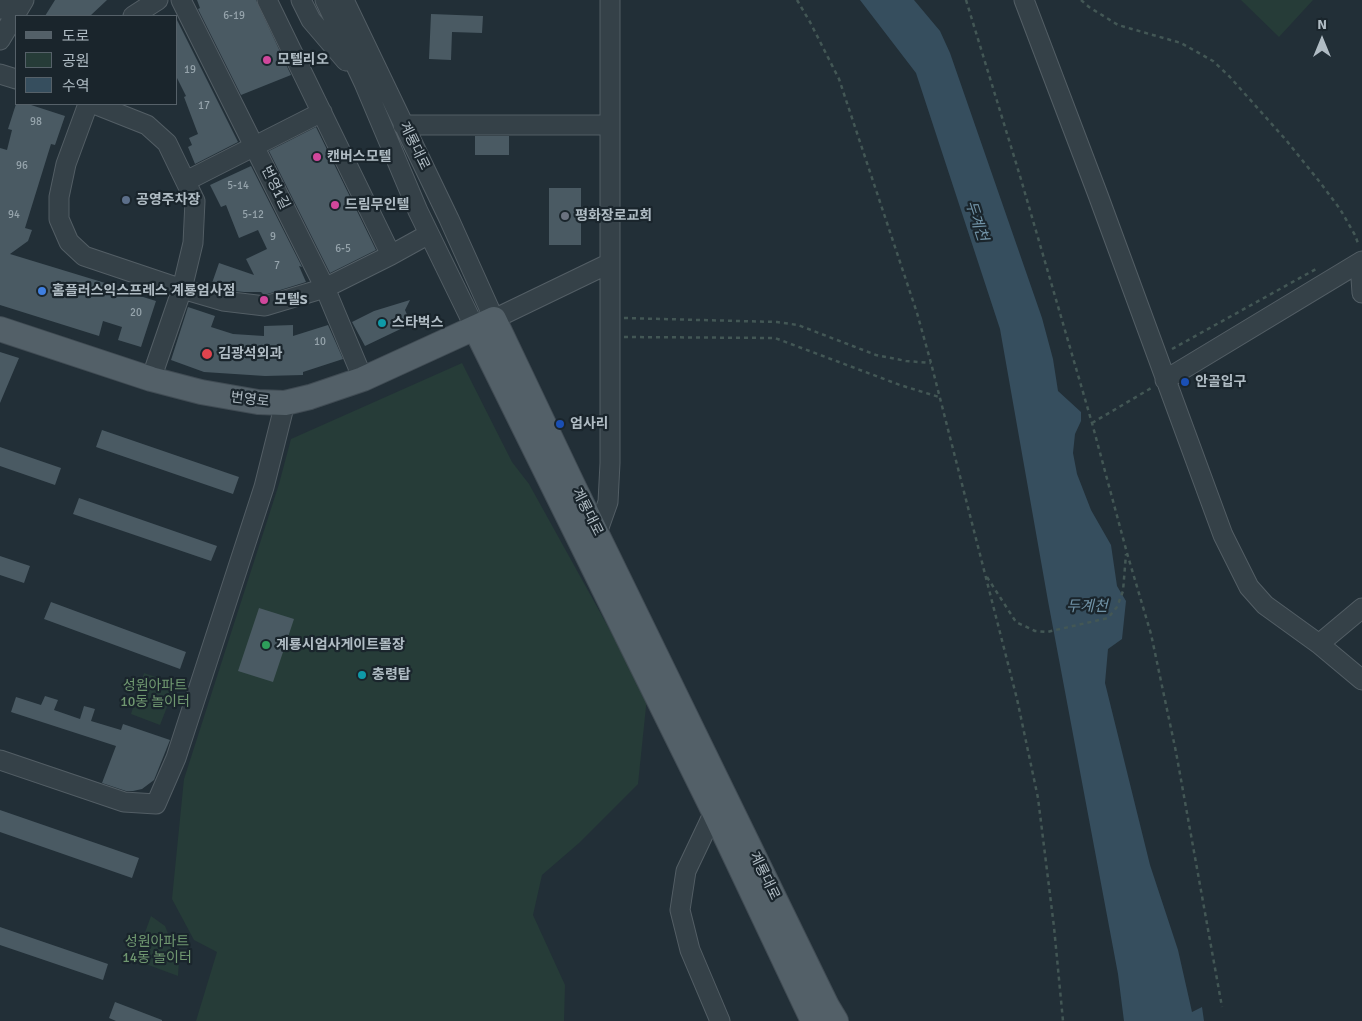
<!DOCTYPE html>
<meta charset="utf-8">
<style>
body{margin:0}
#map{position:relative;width:1362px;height:1021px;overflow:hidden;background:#222f37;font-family:Signika,"Noto Sans KR",sans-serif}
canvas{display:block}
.legend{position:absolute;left:15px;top:15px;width:162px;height:90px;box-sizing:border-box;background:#1a252c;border:1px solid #566169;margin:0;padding:6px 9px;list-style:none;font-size:15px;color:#b0bcc4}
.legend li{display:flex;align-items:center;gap:10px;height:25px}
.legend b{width:25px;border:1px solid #566169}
.north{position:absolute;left:1297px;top:15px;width:50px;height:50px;-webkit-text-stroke:4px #1a252c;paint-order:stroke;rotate:0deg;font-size:14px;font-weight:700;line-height:20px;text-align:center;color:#b0bcc4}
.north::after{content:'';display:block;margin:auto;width:18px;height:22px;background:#b0bcc4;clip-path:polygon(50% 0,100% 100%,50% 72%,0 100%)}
</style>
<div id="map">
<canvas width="1362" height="1021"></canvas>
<ul class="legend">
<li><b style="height:6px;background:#536068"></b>도로</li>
<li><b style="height:14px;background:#263c38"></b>공원</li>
<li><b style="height:14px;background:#364e5e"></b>수역</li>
</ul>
<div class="north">N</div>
</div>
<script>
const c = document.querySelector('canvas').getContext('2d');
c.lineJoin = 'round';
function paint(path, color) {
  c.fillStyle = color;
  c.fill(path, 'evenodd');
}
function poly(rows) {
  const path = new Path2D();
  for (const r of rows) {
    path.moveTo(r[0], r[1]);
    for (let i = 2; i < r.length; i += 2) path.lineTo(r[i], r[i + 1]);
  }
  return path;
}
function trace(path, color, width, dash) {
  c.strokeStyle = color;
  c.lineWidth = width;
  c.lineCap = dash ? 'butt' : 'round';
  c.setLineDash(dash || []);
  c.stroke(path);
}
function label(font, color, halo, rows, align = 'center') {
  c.font = font + ' Signika,"Noto Sans KR",sans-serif';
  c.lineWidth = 4.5;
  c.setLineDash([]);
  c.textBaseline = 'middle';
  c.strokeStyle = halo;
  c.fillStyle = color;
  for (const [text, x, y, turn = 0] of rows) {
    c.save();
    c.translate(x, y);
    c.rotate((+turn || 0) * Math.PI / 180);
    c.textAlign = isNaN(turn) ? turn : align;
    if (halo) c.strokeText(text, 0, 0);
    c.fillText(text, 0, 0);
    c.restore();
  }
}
paint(poly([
 [1241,0,1313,0,1279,37],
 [462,363,512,462,529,484,647,697,638,784,579,843,542,875,533,915,565,985,564,1021,196,1021,217,952,194,940,172,899,184,779,279,484,291,439],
 [144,673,176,684,160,725,131,714],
 [151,916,165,926,179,960,178,976,135,960]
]), '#263c38');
paint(poly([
 [860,0,914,0,940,31,950,53,1042,318,1053,359,1058,391,1081,412,1081,421,1075,434,1073,453,1077,474,1091,510,1111,545,1117,586,1126,601,1122,639,1108,649,1105,683,1150,865,1178,950,1192,1012,1202,1007,1204,1021,1124,1021,1118,974,1048,601,1000,329,916,73]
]), '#364e5e');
paint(poly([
 [55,0,107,0,90,16,45,16],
 [197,0,256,0,291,75,241,95,198,9,200,8],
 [431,14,483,16,482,33,452,32,451,60,429,59],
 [176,18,238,142,195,164,188,147,192,145,189,138,198,134,184,97,186,96,176,76],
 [16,104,28,104,65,116,55,145,51,144,25,228,32,230,28,241,10,254,115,286,114,288,156,301,141,347,118,340,122,327,103,321,99,336,0,305,0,148,7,150,12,130,8,129],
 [316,127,376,250,330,273,269,151],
 [475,136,509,136,509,155,475,155],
 [251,166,302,267,299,266,306,282,264,295,261,292,244,292,225,290,211,286,219,263,254,275,246,259,267,249,258,230,239,238,226,205,221,207,210,185],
 [549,188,581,188,581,245,549,245],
 [410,300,405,310,411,324,365,346,352,322,374,311],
 [188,307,215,316,211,327,233,334,264,336,264,326,293,325,293,336,328,325,343,359,303,372,303,375,265,376,204,372,171,360],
 [0,352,19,358,0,403],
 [102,430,239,477,233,494,96,447],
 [0,447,61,468,55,485,0,466],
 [79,498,217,546,211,561,73,514],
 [0,556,30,566,24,583,0,575],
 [51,602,186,652,180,669,44,619],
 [259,608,294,619,273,682,238,671],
 [45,696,58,700,54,710,80,719,84,706,95,709,91,721,121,730,123,724,170,740,154,780,142,789,133,791,126,791,102,783,116,746,11,712,16,697,41,705],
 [0,810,139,858,132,878,0,832],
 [0,927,108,964,103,980,0,945],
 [115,1002,162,1020,162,1021,116,1021,109,1018]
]), '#4a5a63');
const minor = poly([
 [181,0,325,288,363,379],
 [267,0,391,255],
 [301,0,311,20,346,61],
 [325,0,364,83,418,211,475,328],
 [344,0,449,219,494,319,610,263],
 [1024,0,1098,195,1223,535,1249,587,1265,605,1319,644,1362,680],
 [0,9,5,0],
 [133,16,158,0],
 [0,40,24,0],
 [0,74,16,79],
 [88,104,66,164,59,197,59,219,69,242,84,256,182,289,223,301,265,306,325,288,391,255,429,234],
 [94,104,147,125,167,143,195,201,193,243,182,289,151,379],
 [403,125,610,125],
 [186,181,322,112],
 [1360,263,1362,293],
 [1165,380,1362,261],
 [597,533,608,502,610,463,610,0],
 [1319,644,1362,608],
 [0,760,124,802,156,804,176,758,264,487,285,403],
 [714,812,686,871,680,910,690,950,720,1021]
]);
const major = poly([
 [475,328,714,812,813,1021],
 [0,329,151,379,201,392,258,402,285,403,310,397,363,379,494,319,572,483,827,1006,836,1021]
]);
trace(minor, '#535e65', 21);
trace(major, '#414c54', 26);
trace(poly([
 [797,0,810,22,839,79,917,313,931,363,1017,699,1038,798,1054,927,1063,1021],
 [966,0,1020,176,1092,423,1127,553,1151,634,1176,752,1222,1007],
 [1081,0,1089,7,1118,25,1181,43,1213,61,1229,76,1286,140,1319,181,1340,209,1355,235,1359,246],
 [624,318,777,322,798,325,876,355,906,361,931,363],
 [624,337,775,338,900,385,939,397],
 [1172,349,1316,269],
 [1092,423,1153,387],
 [987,577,1016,622,1035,631,1047,632,1108,618,1117,607,1123,591,1126,554]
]), '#435755', 2.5, [4, 4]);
trace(minor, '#354148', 19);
trace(major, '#536068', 24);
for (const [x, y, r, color] of [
 [267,60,5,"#d1479c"],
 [317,157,5,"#d1479c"],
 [126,200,5,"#5c6f8a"],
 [335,205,5,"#d1479c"],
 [565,216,5,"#6b7280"],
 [42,291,5,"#3f7fe0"],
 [264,300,5,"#d1479c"],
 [382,323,5,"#0f9aa8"],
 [207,354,6,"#e0444e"],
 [1185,382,5,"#1a4fb4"],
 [560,424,5,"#1a4fb4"],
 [266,645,5,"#2e9e5b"],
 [362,675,5,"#0f9aa8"]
]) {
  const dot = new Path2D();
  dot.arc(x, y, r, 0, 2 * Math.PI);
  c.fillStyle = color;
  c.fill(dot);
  trace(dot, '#1a252c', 2);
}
label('11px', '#96a4ac', null, [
 ["6-19",234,16],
 ["19",190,70],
 ["17",204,106],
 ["98",36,122],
 ["96",22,166],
 ["5-14",238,186],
 ["94",14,215],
 ["5-12",253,215],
 ["9",273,237],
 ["6-5",343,249],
 ["7",277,266],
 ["20",136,313],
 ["10",320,342]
]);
label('bold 14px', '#b0bcc4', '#1a252c', [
 ["모텔리오",277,60],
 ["캔버스모텔",327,157],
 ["공영주차장",136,200],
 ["드림무인텔",345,205],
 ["평화장로교회",575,216],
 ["홈플러스익스프레스 계룡엄사점",52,291],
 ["모텔S",274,300],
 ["스타벅스",392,323],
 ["김광석외과",218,354],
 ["안골입구",1195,382],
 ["엄사리",570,424],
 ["계룡시엄사게이트볼장",276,645],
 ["충령탑",372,675]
], 'left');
label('14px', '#b0bcc4', '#1a252c', [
 ["계룡대로",414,146,64],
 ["번영1길",275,188,64],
 ["번영로",250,400,7],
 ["계룡대로",587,512,63],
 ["계룡대로",764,876,64]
]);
label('14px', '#709870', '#1a252c', [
 ["성원아파트",155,686],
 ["10동 놀이터",155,702],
 ["성원아파트",157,942],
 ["14동 놀이터",157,958]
]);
label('italic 15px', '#7193a7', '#1a252c', [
 ["두계천",976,221,72],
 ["두계천",1087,607]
]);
</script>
